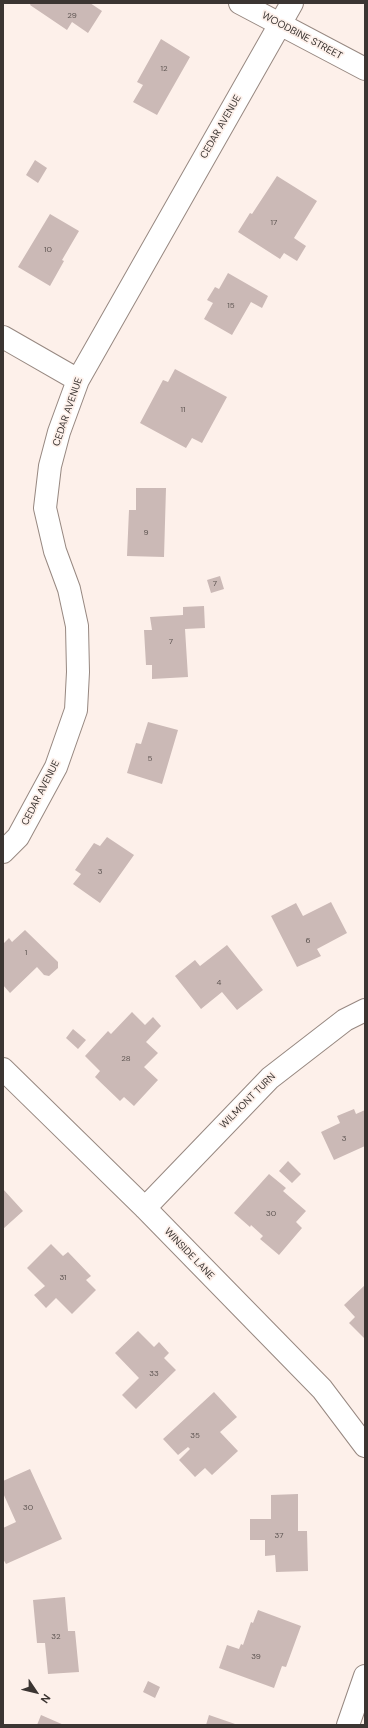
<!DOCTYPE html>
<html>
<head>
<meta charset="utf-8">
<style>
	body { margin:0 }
	#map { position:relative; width:368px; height:1728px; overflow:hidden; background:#fdf0ea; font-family:"DM Sans",sans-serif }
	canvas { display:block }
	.frame { position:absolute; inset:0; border:4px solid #3b3532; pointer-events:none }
	.north { position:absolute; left:16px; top:1672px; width:40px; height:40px; -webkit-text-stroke:3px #fdf0ea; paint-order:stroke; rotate:125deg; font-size:11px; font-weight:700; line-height:16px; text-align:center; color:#3b3532 }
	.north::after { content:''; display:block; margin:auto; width:14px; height:18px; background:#3b3532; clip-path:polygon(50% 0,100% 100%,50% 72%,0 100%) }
</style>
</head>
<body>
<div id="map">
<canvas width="368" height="1728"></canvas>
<div class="frame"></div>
<div class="north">N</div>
</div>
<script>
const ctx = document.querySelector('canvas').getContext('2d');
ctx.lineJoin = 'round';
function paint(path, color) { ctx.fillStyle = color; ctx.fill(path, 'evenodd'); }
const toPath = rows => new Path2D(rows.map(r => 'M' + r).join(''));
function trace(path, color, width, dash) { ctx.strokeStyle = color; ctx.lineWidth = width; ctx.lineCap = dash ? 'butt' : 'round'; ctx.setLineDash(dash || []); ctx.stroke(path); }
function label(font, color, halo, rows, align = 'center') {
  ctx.font = font + ' "DM Sans",sans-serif'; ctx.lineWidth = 3.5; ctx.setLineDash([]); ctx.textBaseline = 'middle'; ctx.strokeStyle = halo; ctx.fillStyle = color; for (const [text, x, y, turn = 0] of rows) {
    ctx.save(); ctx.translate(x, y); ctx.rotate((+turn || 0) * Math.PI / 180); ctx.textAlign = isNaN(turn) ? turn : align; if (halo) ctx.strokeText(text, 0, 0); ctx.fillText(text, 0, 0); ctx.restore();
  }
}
paint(toPath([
	[31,3,90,3,102,11,88,33,72,22,67,30,30,5],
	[161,39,190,57,157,115,133,102,143,85,137,82],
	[35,160,47,168,38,183,26,175],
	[277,176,317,201,294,238,306,246,297,261,284,253,280,259,238,232,250,213,252,214],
	[50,214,79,231,62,260,64,261,50,286,18,267],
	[228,273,268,296,262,308,251,302,232,335,204,319,213,303,207,300,215,287,219,289],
	[175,369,227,397,202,443,192,438,186,448,140,423,163,380,168,382],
	[136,488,166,488,164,557,127,556,129,510,136,510],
	[220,576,224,589,211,593,207,580],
	[204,606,205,628,185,629,188,677,152,679,152,665,146,665,144,630,152,630,150,617,183,615,183,607],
	[148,722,178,730,162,784,127,773,136,743,141,744],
	[107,837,134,855,100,903,73,884,81,874,75,870,94,843,100,846],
	[331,902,347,933,317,949,321,956,297,967,271,916,296,903,303,916],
	[25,930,58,962,58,968,49,976,44,975,37,967,10,993,3,985,3,944,9,938,12,942],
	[227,945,263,990,237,1010,222,992,201,1009,175,976,195,960,200,966],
	[132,1012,145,1025,153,1017,161,1026,146,1042,158,1053,144,1067,158,1080,134,1106,124,1097,120,1101,95,1077,100,1071,85,1056,108,1031,111,1034],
	[73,1029,86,1040,78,1049,66,1038],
	[354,1109,356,1114,365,1110,365,1146,334,1160,321,1132,340,1123,337,1116],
	[288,1161,301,1174,292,1183,279,1171],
	[269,1174,286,1188,283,1191,306,1211,296,1222,302,1228,279,1255,260,1239,263,1236,251,1225,250,1227,234,1213],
	[3,1189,23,1211,3,1229],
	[51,1244,63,1256,68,1252,91,1276,86,1280,96,1290,72,1314,56,1298,46,1308,34,1295,45,1286,27,1268],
	[365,1285,365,1339,349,1323,355,1317,344,1305],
	[138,1331,154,1347,159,1342,169,1353,164,1358,176,1370,136,1409,122,1395,139,1378,115,1353],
	[214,1392,237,1417,220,1432,238,1451,212,1475,205,1468,195,1477,179,1460,190,1449,188,1447,178,1455,163,1439],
	[30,1469,62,1539,6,1564,3,1559,3,1528,16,1522,3,1493,3,1481],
	[298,1494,298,1531,307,1531,308,1571,276,1572,275,1555,265,1556,265,1540,250,1540,250,1519,271,1519,271,1495],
	[65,1597,68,1631,75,1631,79,1672,48,1674,45,1643,37,1643,33,1600],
	[258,1610,301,1626,286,1667,282,1666,274,1688,219,1668,227,1645,239,1649,241,1644,243,1645,251,1622,253,1623],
	[148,1681,160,1687,155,1698,143,1692],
	[41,1715,64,1725,37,1725],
	[209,1715,238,1725,206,1725]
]), '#cbb9b6');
const minor = toPath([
	[240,3,365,69],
	[3,337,78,380],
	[3,852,18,837,56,767,76,710,78,672,77,626,69,589,55,551,45,508,50,466,59,432,78,380,292,3],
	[3,1069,145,1208,322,1389,365,1446],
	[145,1208,270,1078,345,1020,365,1010],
	[348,1725,365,1676]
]);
trace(minor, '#978881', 24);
trace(minor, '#fff', 22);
label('8px', '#5f5653', null, [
	["29",72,16],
	["12",164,69],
	["17",274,223],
	["10",48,250],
	["15",231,306],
	["11",183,410],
	["9",146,533],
	["7",215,584],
	["7",171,642],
	["5",150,759],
	["3",100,872],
	["6",308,941],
	["1",26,953],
	["4",219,983],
	["28",126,1059],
	["3",344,1139],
	["30",271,1214],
	["31",63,1278],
	["33",154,1374],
	["35",195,1436],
	["30",28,1508],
	["37",279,1536],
	["32",56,1637],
	["39",256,1657]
]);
label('10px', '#3b3532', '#fdf0ea', [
	["WOODBINE STREET",302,36,28],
	["CEDAR AVENUE",221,127,-60],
	["CEDAR AVENUE",68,412,-71],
	["CEDAR AVENUE",41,793,-63],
	["WILMONT TURN",248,1101,-45],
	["WINSIDE LANE",189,1254,46]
]);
</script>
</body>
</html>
